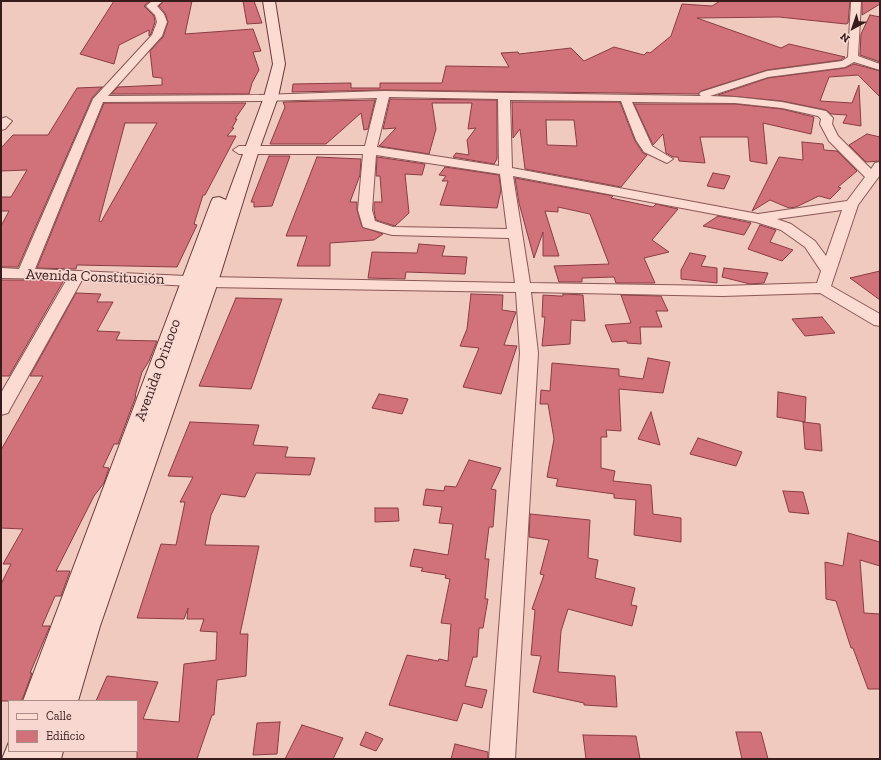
<!DOCTYPE html>
<html>
<head>
<meta charset="utf-8">
<style>
	body { margin:0 }
	#map { position:relative; width:881px; height:760px; overflow:hidden; background:#f0c9bf; font-family:"Zilla Slab",serif }
	canvas { display:block }
	.frame { position:absolute; inset:0; border:2px solid #381c1c; pointer-events:none }
	.legend { position:absolute; left:8px; top:700px; width:130px; height:52px; box-sizing:border-box; background:#f7d7cf; border:1px solid #ab8c87; margin:0; padding:5px 7px; list-style:none; font-size:12px; color:#381c1c }
	.legend li { display:flex; align-items:center; gap:8px; height:20px }
	.legend b { width:20px; border:1px solid #ab8c87 }
	.north { position:absolute; left:833px; top:8px; width:40px; height:40px; -webkit-text-stroke:3px #f7d7cf; paint-order:stroke; rotate:220deg; font-size:11px; font-weight:700; line-height:16px; text-align:center; color:#381c1c }
	.north::after { content:''; display:block; margin:auto; width:14px; height:18px; background:#381c1c; clip-path:polygon(50% 0,100% 100%,50% 72%,0 100%) }
</style>
</head>
<body>
<div id="map">
<canvas width="881" height="760"></canvas>
<div class="frame"></div>
<ul class="legend">
<li><b style="height:5px;background:#fbdbd2"></b>Calle</li>
<li><b style="height:11px;background:#d1727a"></b>Edificio</li>
</ul>
<div class="north">N</div>
</div>
<script>
const ctx = document.querySelector('canvas').getContext('2d');
ctx.lineJoin = 'round';
function paint(path, color) { ctx.fillStyle = color; ctx.fill(path, 'evenodd'); }
const toPath = rows => new Path2D(rows.map(r => 'M' + r).join(''));
function trace(path, color, width, dash) { ctx.strokeStyle = color; ctx.lineWidth = width; ctx.lineCap = dash ? 'butt' : 'round'; ctx.setLineDash(dash || []); ctx.stroke(path); }
function label(font, color, halo, rows, align = 'center') {
  ctx.font = font + ' "Zilla Slab",serif'; ctx.lineWidth = 3; ctx.setLineDash([]); ctx.textBaseline = 'middle'; ctx.strokeStyle = halo; ctx.fillStyle = color; for (const [text, x, y, turn = 0] of rows) {
    ctx.save(); ctx.translate(x, y); ctx.rotate((+turn || 0) * Math.PI / 180); ctx.textAlign = isNaN(turn) ? turn : align; if (halo) ctx.strokeText(text, 0, 0); ctx.fillText(text, 0, 0); ctx.restore();
  }
}
const building = toPath([
	[114,1,150,1,144,6,154,16,155,22,151,34,149,36,149,30,119,45,114,64,80,54,114,1],
	[164,1,192,1,185,34,253,29,261,51,253,52,259,70,252,83,249,94,111,94,118,87,162,85,162,78,153,77,150,51,163,37,168,22,165,13,159,6,164,1],
	[243,1,254,1,262,23,247,24,243,1],
	[720,1,850,1,848,23,846,24,779,17,697,18,781,48,789,44,845,57,841,60,767,70,701,91,698,94,384,90,292,92,293,84,351,83,351,88,380,88,380,83,442,83,446,66,509,67,501,53,518,52,519,54,571,48,584,61,614,47,644,55,647,52,650,53,671,36,682,4,712,6,720,1],
	[862,1,880,1,880,4,862,15,862,1],
	[870,15,880,17,880,62,860,55,861,34,870,15],
	[854,64,880,71,880,97,858,75,829,77,820,101,852,103,859,85,861,126,843,123,847,115,831,114,826,110,782,101,718,95,768,78,845,68,854,64],
	[102,87,92,98,18,267,1,267,1,226,9,211,1,211,1,197,11,197,27,170,1,171,1,148,13,135,48,135,77,88,102,87],
	[390,99,497,100,497,159,494,164,453,157,456,153,469,155,467,140,476,128,468,129,472,103,432,103,436,129,429,154,379,146,396,128,383,129,390,99],
	[375,100,368,129,364,130,361,113,326,144,270,144,285,107,283,102,375,100],
	[512,102,620,102,635,141,643,153,647,155,621,187,525,169,520,129,513,138,512,102],
	[546,120,574,120,577,146,547,145,546,120],
	[104,103,246,103,235,119,237,119,232,128,234,128,227,136,236,136,205,195,203,195,194,224,197,225,177,267,77,265,76,269,37,268,104,103],
	[125,123,157,123,101,222,99,221,125,123],
	[634,104,735,104,782,109,814,117,811,134,763,123,767,164,750,161,748,137,700,137,705,163,679,161,678,157,673,157,666,153,663,134,653,145,634,104],
	[867,134,880,137,880,161,866,162,849,145,867,134],
	[802,142,823,144,824,150,837,151,857,171,838,187,841,188,830,199,819,196,796,207,789,208,770,200,752,211,779,157,803,160,802,142],
	[269,156,290,156,272,206,254,207,254,202,251,202,269,156],
	[317,157,361,159,360,175,350,202,357,202,357,210,362,227,383,234,374,240,330,243,330,266,297,266,307,236,286,236,317,157],
	[377,157,425,164,422,175,405,174,409,213,395,226,376,220,374,210,374,202,382,202,380,176,376,176,377,157],
	[445,167,499,175,501,190,497,208,440,205,448,181,442,181,446,176,439,175,445,167],
	[713,173,730,176,724,189,707,186,713,173],
	[515,178,613,196,611,198,653,207,656,204,678,209,652,240,669,252,644,258,655,283,616,283,614,277,582,278,582,282,559,282,554,266,609,264,590,214,558,207,558,212,545,211,559,256,543,256,543,232,534,258,519,203,515,178],
	[718,216,751,223,744,235,703,226,718,216],
	[760,225,776,230,770,242,793,250,782,261,748,249,760,225],
	[419,244,445,246,442,256,467,257,465,274,406,272,405,279,368,278,372,252,417,253,419,244],
	[690,253,706,256,701,266,717,268,717,283,681,279,681,270,690,253],
	[724,268,768,273,764,283,750,284,722,277,724,268],
	[880,271,880,300,850,278,880,271],
	[1,280,64,280,9,376,1,376,1,280],
	[76,293,101,294,97,302,113,302,97,331,120,332,116,340,157,341,149,361,142,372,135,396,136,396,118,444,114,444,103,467,109,468,104,483,94,496,56,571,70,571,61,596,55,596,42,626,50,626,30,673,32,673,24,695,21,701,1,701,1,584,11,564,3,564,23,529,1,528,1,450,43,376,30,376,76,293],
	[471,294,503,295,502,310,516,312,504,345,517,346,501,394,463,387,479,348,460,346,467,329,471,294],
	[563,294,583,295,585,321,571,320,570,344,542,346,545,317,542,317,543,295,559,296,563,296,563,294],
	[621,295,661,296,668,311,656,311,662,327,640,327,641,344,627,343,627,341,612,342,605,325,631,323,621,295],
	[236,298,282,299,251,389,199,386,236,298],
	[822,317,835,333,805,336,792,319,822,317],
	[648,358,670,362,663,393,619,389,621,431,606,430,607,437,601,437,601,468,615,471,613,481,651,485,653,514,681,518,681,542,634,535,636,500,614,498,614,494,556,486,558,479,547,477,554,439,548,404,540,404,541,390,550,391,552,363,619,369,619,376,643,379,648,358],
	[778,392,806,397,805,422,777,417,778,392],
	[379,394,408,399,402,414,372,408,379,394],
	[651,412,660,445,638,439,651,412],
	[190,422,259,425,253,445,288,447,285,457,315,458,310,475,256,473,245,497,221,494,211,515,205,545,259,546,240,634,248,634,246,676,217,680,214,715,212,715,197,759,137,759,137,701,96,701,107,676,158,682,143,719,179,722,184,664,216,660,217,632,200,631,204,619,187,619,188,608,184,619,137,618,161,544,176,545,185,502,180,502,193,477,168,476,190,422],
	[803,422,820,424,822,451,805,449,803,422],
	[698,438,742,452,736,466,690,454,698,438],
	[469,460,501,468,491,489,496,490,493,527,489,527,485,559,489,559,485,599,488,599,483,628,479,628,477,657,473,657,465,686,487,690,482,708,463,703,457,721,389,705,407,655,438,661,439,659,448,661,451,624,441,623,450,579,445,578,446,575,421,571,423,568,410,566,414,549,448,555,453,524,439,523,442,507,423,505,426,489,444,491,445,486,456,487,469,460],
	[783,491,803,492,809,514,789,512,783,491],
	[375,508,398,508,399,521,375,522,375,508],
	[530,514,590,520,588,558,598,560,595,578,635,588,631,605,637,606,632,626,568,609,561,631,558,672,615,676,617,707,584,705,584,703,533,692,541,656,531,655,535,610,532,609,544,575,540,574,549,540,529,537,530,514],
	[848,533,880,542,880,566,860,560,864,613,880,614,880,689,868,689,853,648,851,648,836,601,826,599,825,562,843,566,848,533],
	[280,722,277,754,253,755,257,723,280,722],
	[302,725,343,738,333,759,285,759,302,725],
	[366,732,383,739,376,751,360,745,366,732],
	[736,732,761,732,768,759,742,759,736,732],
	[583,735,636,736,640,759,586,759,583,735],
	[455,744,488,752,488,759,451,759,455,744]
]);
paint(building, '#d1727a');
trace(building, '#8a3b43', 1);
const minor = toPath([
	[152,1,163,1,157,6,164,14,167,22,162,36,108,96,259,95,384,91,701,96,699,94,701,92,767,71,842,61,848,57,851,2,861,2,858,56,880,64,880,70,854,62,845,67,768,77,710,96,735,97,782,102,826,111,833,118,832,124,838,136,871,169,875,163,880,162,880,175,858,205,831,286,880,314,880,326,874,325,820,293,722,296,531,292,538,353,515,759,489,759,520,353,516,292,208,287,82,280,10,409,8,413,1,415,1,393,67,279,1,278,1,268,19,269,93,99,152,35,157,22,155,15,146,6,152,1],
	[389,97,498,99,499,166,377,147,389,97],
	[377,98,365,146,239,146,233,150,239,154,363,154,358,210,363,227,392,235,509,238,515,283,208,277,35,269,103,102,259,101,377,98],
	[510,100,621,101,636,140,644,152,667,163,673,159,652,146,632,102,735,103,782,108,818,116,821,119,820,124,829,141,865,177,847,201,758,214,512,168,510,100],
	[376,155,500,174,507,229,393,227,375,221,372,210,376,155],
	[513,176,756,222,781,230,805,247,821,271,817,283,722,286,530,283,513,176],
	[842,210,826,256,815,241,791,224,777,219,842,210],
	[6,117,12,121,5,129,1,130,1,119,6,117]
]);
const secondary = toPath([
	[263,1,275,1,285,64,278,97,259,150,218,282,100,626,78,701,23,701,211,202,213,198,219,197,226,200,264,97,273,64,263,1],
	[9,742,9,751,63,751,61,759,2,759,9,742]
]);
trace(minor, '#8a5856', 2);
trace(secondary, '#6c3a39', 2);
paint(minor, '#fbdbd2');
paint(secondary, '#fbdbd2');
label('15px', '#381c1c', '#f7d7cf', [
	["Avenida Constitución",95,277,2],
	["Avenida Orinoco",158,370,-70]
]);
</script>
</body>
</html>
